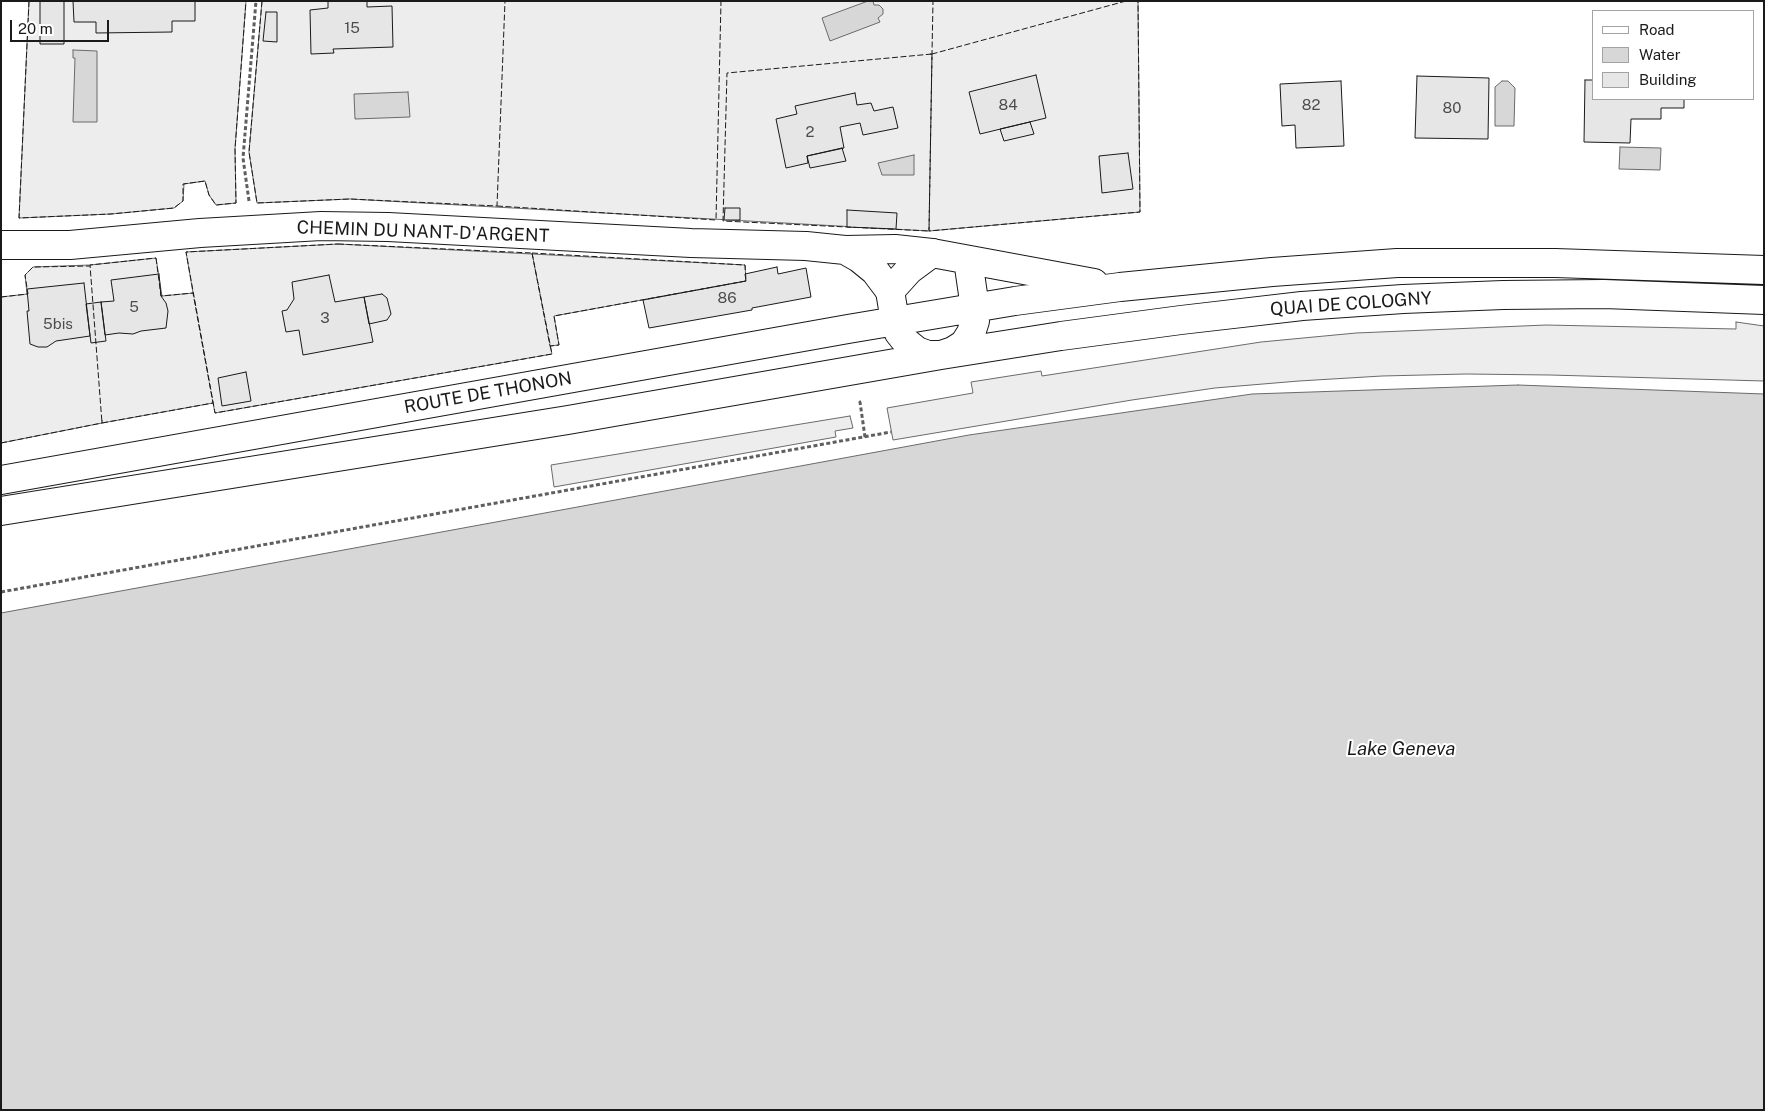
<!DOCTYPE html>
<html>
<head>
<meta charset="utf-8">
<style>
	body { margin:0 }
	#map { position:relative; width:1765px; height:1111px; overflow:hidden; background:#fff; font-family:"Public Sans",sans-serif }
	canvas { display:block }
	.frame { position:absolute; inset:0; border:2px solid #1a1a1a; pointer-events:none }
	.legend { position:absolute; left:1592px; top:10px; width:162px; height:90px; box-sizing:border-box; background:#fff; border:1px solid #a3a3a3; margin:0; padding:6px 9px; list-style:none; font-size:15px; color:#1a1a1a }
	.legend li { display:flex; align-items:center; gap:10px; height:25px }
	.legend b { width:25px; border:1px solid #a3a3a3 }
	.scale { position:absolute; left:10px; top:20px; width:99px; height:22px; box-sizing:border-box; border:2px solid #1a1a1a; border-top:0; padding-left:6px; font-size:15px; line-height:18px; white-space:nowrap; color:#1a1a1a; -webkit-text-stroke:4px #fff; paint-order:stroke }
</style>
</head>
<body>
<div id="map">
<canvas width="1765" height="1111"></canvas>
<div class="frame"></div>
<ul class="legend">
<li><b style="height:6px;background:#fff"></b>Road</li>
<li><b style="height:14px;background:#d7d7d7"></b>Water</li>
<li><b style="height:14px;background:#e6e6e6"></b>Building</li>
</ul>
<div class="scale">20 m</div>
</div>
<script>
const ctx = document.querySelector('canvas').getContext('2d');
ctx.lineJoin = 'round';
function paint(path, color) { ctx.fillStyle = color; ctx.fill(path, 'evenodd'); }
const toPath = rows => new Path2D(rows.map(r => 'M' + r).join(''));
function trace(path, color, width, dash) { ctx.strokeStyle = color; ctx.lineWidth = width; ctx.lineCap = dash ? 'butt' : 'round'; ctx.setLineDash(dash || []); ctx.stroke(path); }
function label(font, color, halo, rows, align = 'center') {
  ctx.font = font + ' "Public Sans",sans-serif'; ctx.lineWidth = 4; ctx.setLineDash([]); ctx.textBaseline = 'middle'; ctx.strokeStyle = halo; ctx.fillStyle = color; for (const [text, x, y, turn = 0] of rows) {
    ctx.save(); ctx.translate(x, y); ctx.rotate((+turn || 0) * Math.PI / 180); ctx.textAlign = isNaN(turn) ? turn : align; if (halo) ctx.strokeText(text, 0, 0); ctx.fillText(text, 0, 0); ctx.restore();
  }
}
const built = toPath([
	[29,1,246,1,235,149,236,203,216,205,209,195,205,181,184,184,183,201,174,208,111,214,19,218,29,1],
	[262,1,1138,1,1140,212,929,231,350,199,257,203,249,152,262,1],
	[338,244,745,265,746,281,554,316,559,345,550,346,552,354,215,413,213,403,102,423,1,443,1,297,27,294,25,275,33,267,90,265,156,258,162,296,193,293,186,252,338,244],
	[1736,322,1764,326,1764,381,1550,375,1466,374,1382,376,1299,381,1215,388,1132,400,893,440,887,408,973,393,971,382,1041,371,1042,376,1261,342,1356,333,1546,325,1736,329,1736,322],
	[850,416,853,428,835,431,836,437,554,487,551,465,850,416]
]);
paint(built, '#ededed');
trace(built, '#6a6a6a', 1);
const water = toPath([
	[868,1,873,1,874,5,879,5,883,9,883,14,878,18,880,22,830,41,822,18,868,1],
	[73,50,97,51,97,122,73,122,75,58,73,58,73,50],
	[1502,81,1508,81,1515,88,1514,126,1495,126,1495,87,1502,81],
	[408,92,410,117,355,119,354,94,408,92],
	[1620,147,1661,148,1660,170,1619,169,1620,147],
	[914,155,914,175,882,175,878,163,914,155],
	[1518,385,1764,394,1764,1110,1,1110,1,613,969,435,1252,394,1518,385]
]);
paint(water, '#d7d7d7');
trace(water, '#6a6a6a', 1);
const building = toPath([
	[40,1,64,1,64,44,40,44,40,1],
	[73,1,195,1,195,21,172,21,172,32,96,33,96,22,74,22,73,1],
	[328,1,367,1,367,7,392,6,393,47,333,49,334,53,311,54,310,10,328,8,328,1],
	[266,12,277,12,277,42,263,41,266,12],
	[1036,75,1046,118,980,134,969,92,1036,75],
	[1417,76,1489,78,1488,139,1415,138,1417,76],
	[1585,80,1594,80,1594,99,1684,99,1684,108,1661,108,1661,119,1631,119,1630,143,1584,142,1585,80],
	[1341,81,1344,146,1296,148,1295,125,1282,126,1280,84,1341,81],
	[855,93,857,105,871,103,874,111,893,107,898,128,863,135,860,123,840,127,844,148,807,156,808,163,786,168,776,119,797,114,795,106,855,93],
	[1030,122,1034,134,1004,141,1000,129,1030,122],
	[842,148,846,161,810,168,807,156,842,148],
	[1128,153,1133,189,1102,193,1099,156,1128,153],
	[725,208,740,208,740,220,724,220,725,208],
	[847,210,897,213,896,229,847,227,847,210],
	[777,267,778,274,806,268,811,297,752,308,752,310,649,328,643,300,746,281,745,274,777,267],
	[159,274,161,296,166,303,168,311,166,328,141,331,133,334,119,333,105,335,101,302,114,301,111,280,159,274],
	[329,275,335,302,364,297,373,342,303,355,299,330,286,332,282,311,287,310,294,299,292,282,329,275],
	[84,283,90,336,56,341,47,347,38,347,30,344,27,311,29,311,27,289,84,283],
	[382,294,387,298,391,314,387,320,369,324,364,297,382,294],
	[101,302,106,341,91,343,86,304,101,302],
	[246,372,251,401,222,406,218,378,246,372]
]);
paint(building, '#e6e6e6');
trace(building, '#1a1a1a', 1);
const minor = toPath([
	[1,245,70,245,200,233,321,226,388,227,691,243,806,246,845,250,895,249,932,253],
	[845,250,859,258,875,271,890,291]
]);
const primary = toPath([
	[968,260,975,308,975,321,971,333,964,344,953,351,941,355,928,355,917,351,907,343,899,333,895,321,890,291,909,270,932,253,1094,283],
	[1,480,848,329,1015,301,1120,287,1272,272,1397,263,1555,263,1764,270],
	[1,511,568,420,941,355,1061,336,1181,320,1302,306,1403,299,1503,295,1604,294,1764,300]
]);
trace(minor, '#1a1a1a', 30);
trace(primary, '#1a1a1a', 30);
trace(toPath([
	[249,201,243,158,256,1],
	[861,402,860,402,865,437],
	[1,592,891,432]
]), '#5f5f5f', 3, [4, 2.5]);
trace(minor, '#fff', 28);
trace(primary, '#fff', 28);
trace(toPath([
	[29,1,19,218,111,214,174,208,183,201,183,184,205,181,209,195,216,205,236,203,235,149,246,1],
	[262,1,249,152,257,203,350,199,497,206,505,1],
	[1126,1,932,54,929,231,1140,212,1138,1],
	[930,54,932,54,933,1],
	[932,54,929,231,723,221,727,73,932,54],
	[497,206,716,220,721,1],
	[338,244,532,253,552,354,215,413,186,252,338,244],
	[532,253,745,265,746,281,554,316,559,345,550,346,532,253],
	[156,258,161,296,193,293,213,403,102,423,90,265,156,258],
	[1,297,28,294,25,275,33,267,90,266],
	[1,443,102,423,102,420]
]), '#1a1a1a', 1, [6, 2.5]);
label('15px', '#4d4d4d', null, [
	["15",352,28],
	["84",1008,105],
	["82",1311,105],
	["80",1452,108],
	["2",810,132],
	["86",727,298],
	["5",134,307],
	["3",325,318],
	["5bis",58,324]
]);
label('18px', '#1a1a1a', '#fff', [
	["CHEMIN DU NANT-D'ARGENT",423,232,2],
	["QUAI DE COLOGNY",1351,304,-4],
	["ROUTE DE THONON",488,393,-10]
]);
label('italic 19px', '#1a1a1a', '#fff', [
	["Lake Geneva",1401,749]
]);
</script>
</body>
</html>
